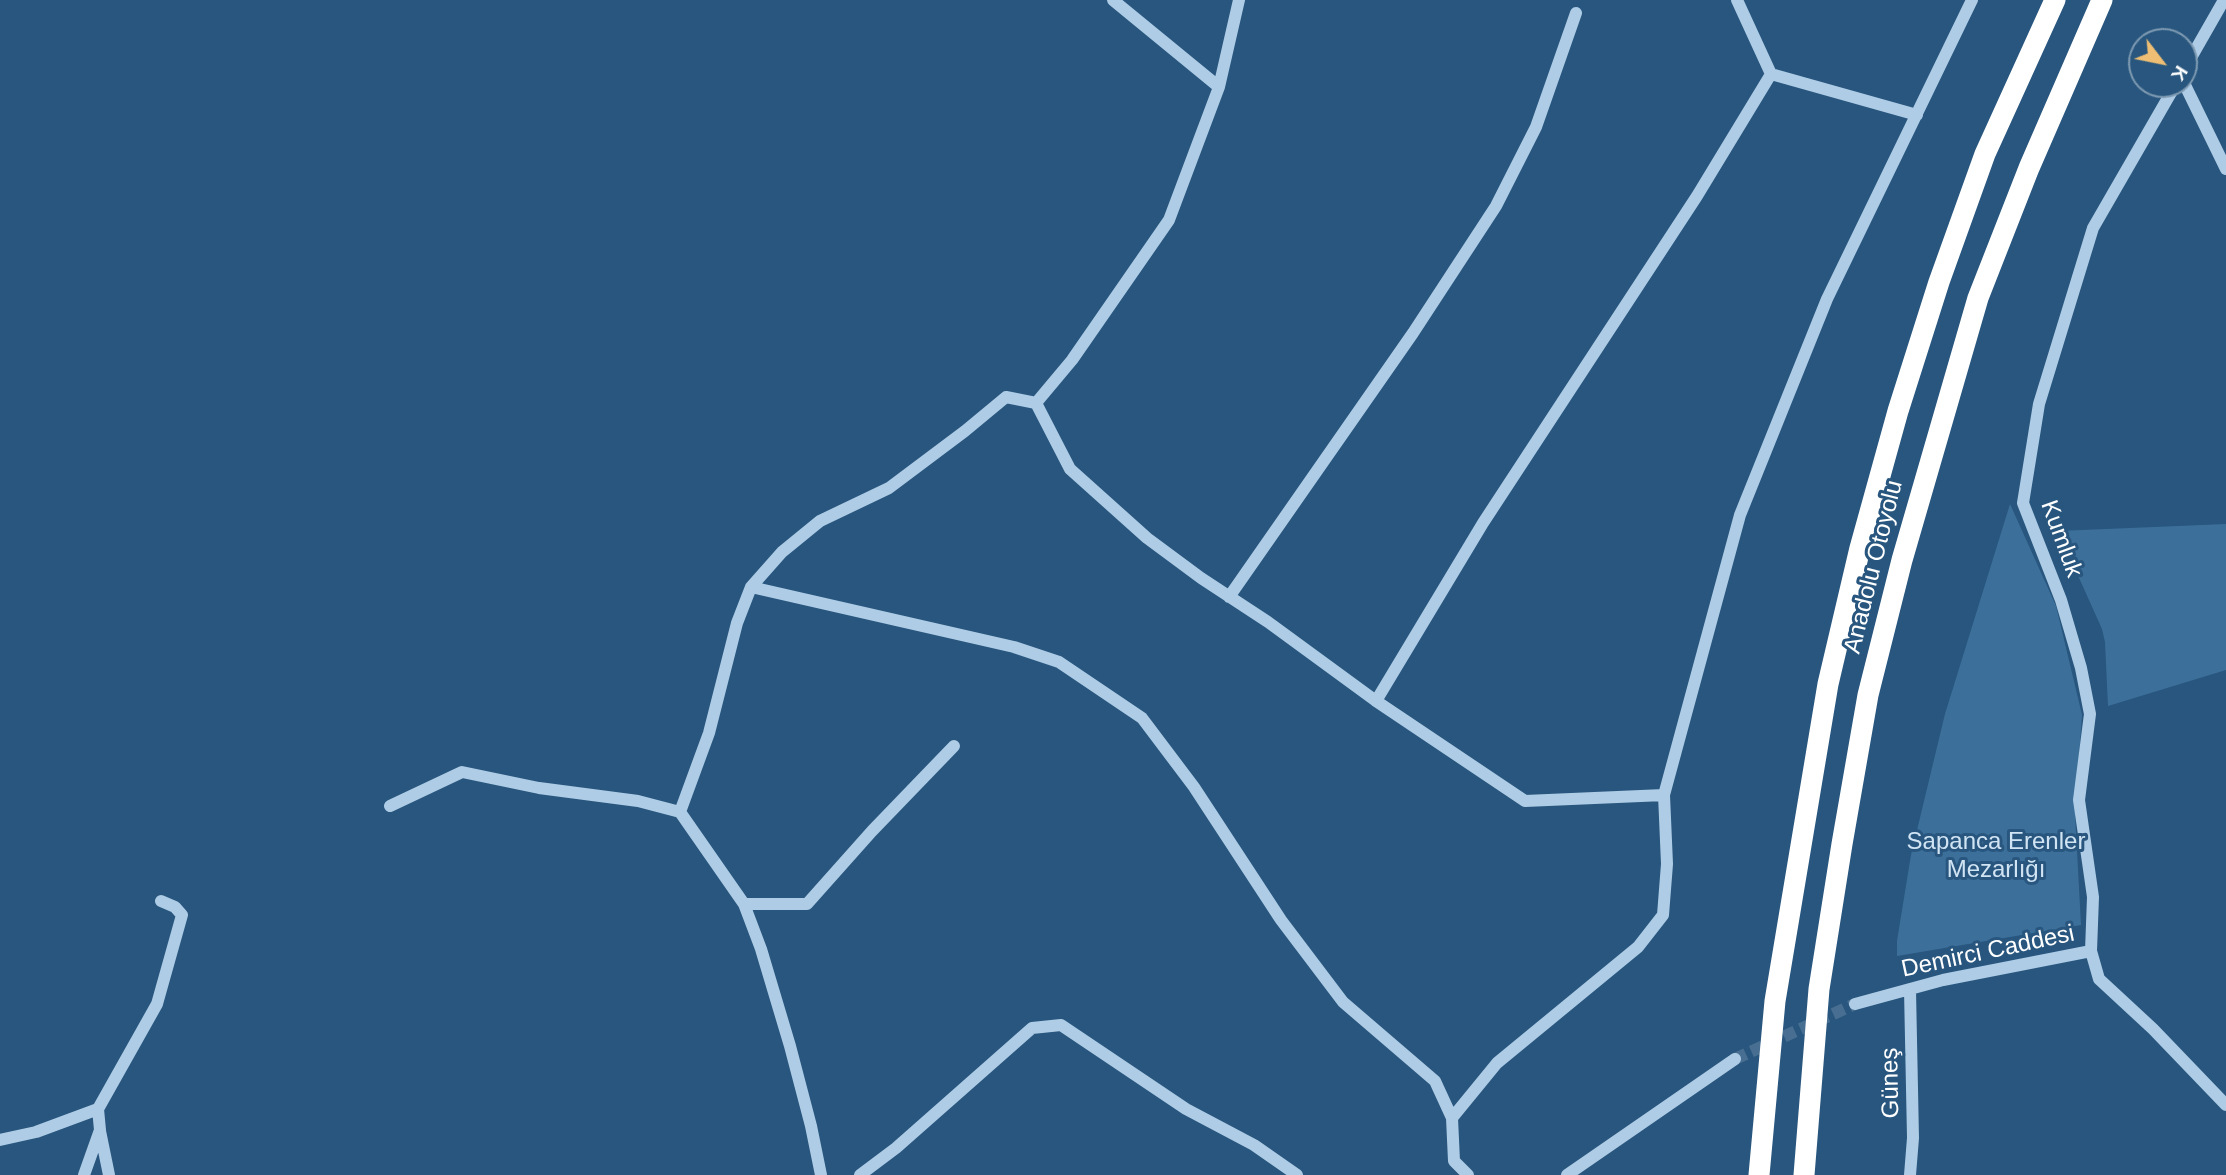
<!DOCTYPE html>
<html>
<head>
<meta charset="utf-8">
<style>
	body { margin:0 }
	#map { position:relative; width:2226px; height:1175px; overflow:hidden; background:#28567e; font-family:Arial,sans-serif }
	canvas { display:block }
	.north { position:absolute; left:2128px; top:28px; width:70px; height:70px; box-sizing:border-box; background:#28567e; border:2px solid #7e9ab2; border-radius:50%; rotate:122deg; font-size:19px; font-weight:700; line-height:28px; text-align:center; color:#fff }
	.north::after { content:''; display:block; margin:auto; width:24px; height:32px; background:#edbe74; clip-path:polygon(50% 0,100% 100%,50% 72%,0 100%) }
</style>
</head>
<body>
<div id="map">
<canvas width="2226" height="1175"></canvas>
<div class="north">K</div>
</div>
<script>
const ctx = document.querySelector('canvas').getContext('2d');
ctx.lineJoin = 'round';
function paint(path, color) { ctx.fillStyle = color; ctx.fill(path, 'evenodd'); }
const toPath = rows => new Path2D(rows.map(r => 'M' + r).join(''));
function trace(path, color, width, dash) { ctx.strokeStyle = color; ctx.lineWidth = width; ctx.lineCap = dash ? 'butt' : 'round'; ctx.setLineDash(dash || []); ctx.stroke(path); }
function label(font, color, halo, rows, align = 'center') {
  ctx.font = font + ' Arial,sans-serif'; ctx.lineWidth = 6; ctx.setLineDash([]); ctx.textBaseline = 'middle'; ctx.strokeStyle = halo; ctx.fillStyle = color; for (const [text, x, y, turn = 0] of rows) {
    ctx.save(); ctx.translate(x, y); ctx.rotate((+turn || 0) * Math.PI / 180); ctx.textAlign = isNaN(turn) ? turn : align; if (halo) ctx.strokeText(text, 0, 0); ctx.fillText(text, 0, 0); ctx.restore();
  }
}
paint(toPath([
	[2010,504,2056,606,2082,715,2075,814,2081,925,1897,956,1897,941,1911,855,1945,714],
	[2226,524,2226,670,2108,706,2105,642,2102,629,2058,531]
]), '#3c709b');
trace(toPath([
	[1735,1059,1855,1004]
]), '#486f91', 12, [12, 6]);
trace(toPath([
	[1113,0,1219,87],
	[1737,0,1771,74],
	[2184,70,2224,0],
	[2184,83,2226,169],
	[1036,403,1072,360,1169,220,1219,87,1239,0],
	[751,587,1014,647,1059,662,1142,718,1194,787,1281,920,1343,1002,1435,1081,1452,1118],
	[1229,597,1413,333,1496,206,1536,127,1576,13],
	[1376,701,1483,523,1697,196,1771,74,1917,115],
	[390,806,462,772,539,788,638,801,680,812,709,733,737,623,751,587,782,552,820,521,889,488,965,431,1006,397,1036,403,1070,469,1147,538,1201,578,1268,622,1376,701,1525,801,1664,795],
	[680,812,744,904,761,949,790,1046,811,1126,821,1175],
	[744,904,807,904,872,831,954,746],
	[2091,951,2093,897,2079,800,2090,714,2081,668,2061,600,2023,503,2039,404,2093,228,2176,84],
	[1910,990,1913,1138,1910,1175],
	[1855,1004,1943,980,2091,951,2099,979,2153,1029,2226,1105],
	[98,1109,157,1004,182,915,175,907,161,901],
	[100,1131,109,1175],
	[0,1140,36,1132,98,1109,100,1130,84,1175],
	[860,1175,896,1148,1032,1028,1061,1025,1186,1109,1254,1145,1297,1175],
	[1468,1175,1454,1161,1452,1118,1497,1063,1638,947,1663,915,1667,864,1664,795,1740,515,1827,299,1972,0],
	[1567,1175,1735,1059]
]), '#aecce5', 12);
trace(toPath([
	[1759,1175,1775,1001,1828,684,1860,548,1898,411,1939,282,1985,154,2055,0],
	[1804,1175,1819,989,1842,844,1868,695,1902,560,1978,298,2029,168,2102,0]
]), '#fff', 21);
label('24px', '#fff', '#28567e', [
	["Kumluk",2061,539,70],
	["Anadolu Otoyolu",1874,567,-76],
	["Demirci Caddesi",1988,952,-12],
	["Güneş",1891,1083,-91]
]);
label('24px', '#d1e4f4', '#28567e', [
	["Sapanca Erenler",1996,842],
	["Mezarlığı",1996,870]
]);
</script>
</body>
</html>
